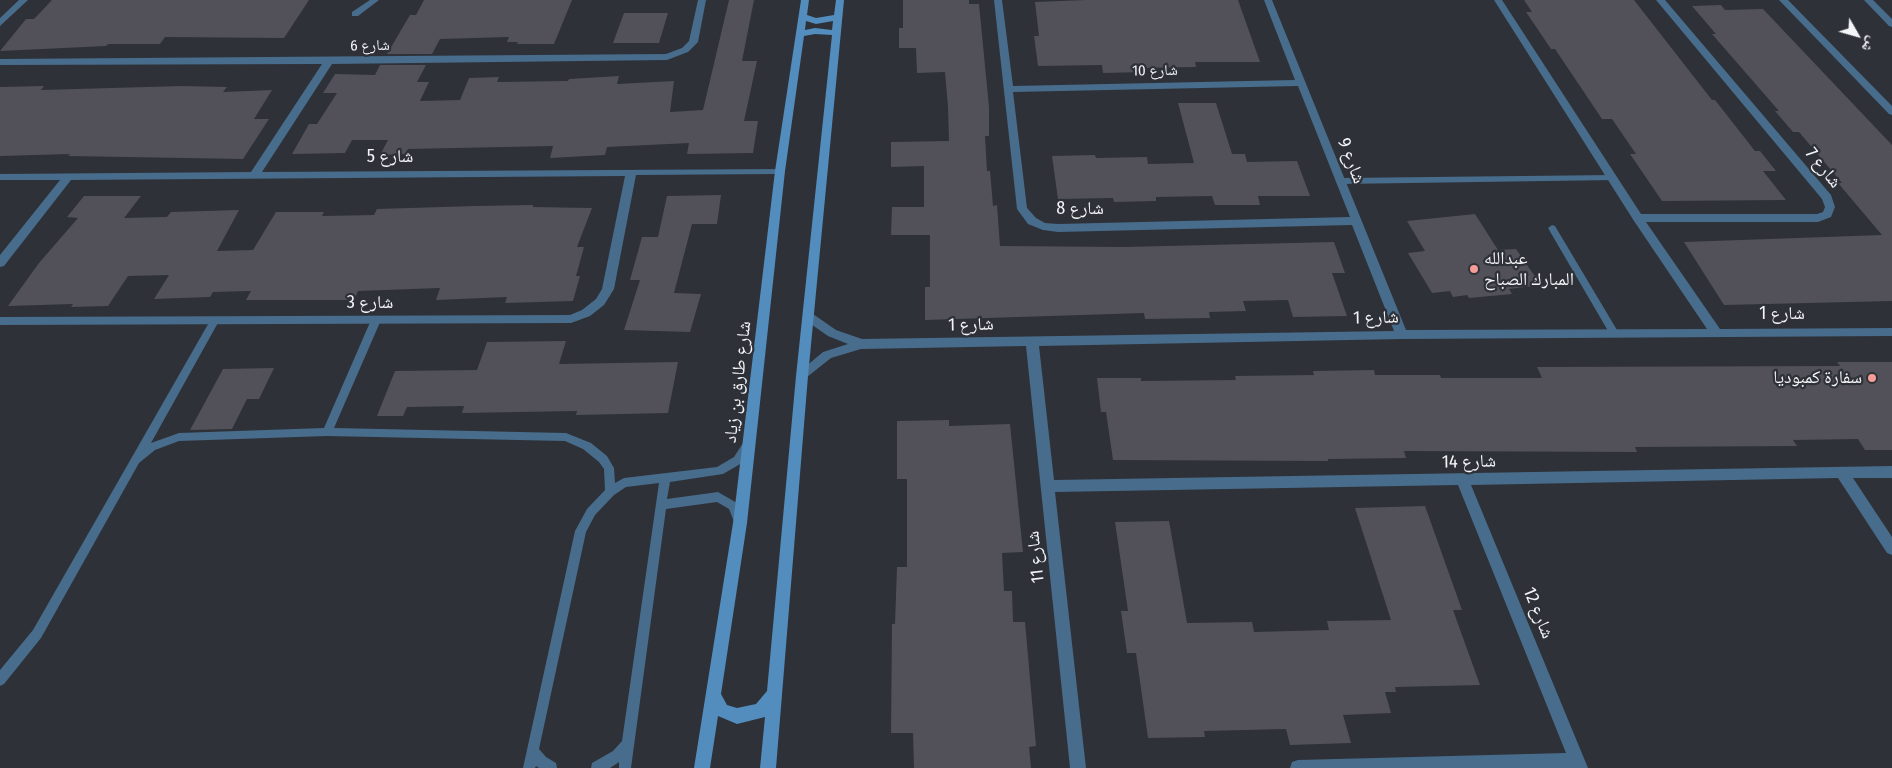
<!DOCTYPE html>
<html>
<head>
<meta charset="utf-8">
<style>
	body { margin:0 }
	#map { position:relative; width:1892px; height:768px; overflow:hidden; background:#2e3137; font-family:"Fira Sans Condensed","Noto Naskh Arabic",sans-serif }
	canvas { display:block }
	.north { position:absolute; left:1832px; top:10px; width:50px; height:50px; -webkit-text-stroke:4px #2e3137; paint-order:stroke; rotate:128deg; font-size:14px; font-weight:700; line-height:20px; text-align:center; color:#f3f5f9 }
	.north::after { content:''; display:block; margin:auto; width:18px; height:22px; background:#f3f5f9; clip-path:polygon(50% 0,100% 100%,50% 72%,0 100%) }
</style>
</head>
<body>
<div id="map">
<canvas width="1892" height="768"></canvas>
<div class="north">ش</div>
</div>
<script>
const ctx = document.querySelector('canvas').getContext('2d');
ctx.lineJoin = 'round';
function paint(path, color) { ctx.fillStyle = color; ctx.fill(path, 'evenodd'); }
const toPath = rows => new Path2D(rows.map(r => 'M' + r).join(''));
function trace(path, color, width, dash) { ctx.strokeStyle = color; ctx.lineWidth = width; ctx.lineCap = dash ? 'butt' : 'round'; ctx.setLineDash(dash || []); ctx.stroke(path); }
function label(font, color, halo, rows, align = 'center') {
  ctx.font = font + ' "Fira Sans Condensed","Noto Naskh Arabic",sans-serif'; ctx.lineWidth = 4.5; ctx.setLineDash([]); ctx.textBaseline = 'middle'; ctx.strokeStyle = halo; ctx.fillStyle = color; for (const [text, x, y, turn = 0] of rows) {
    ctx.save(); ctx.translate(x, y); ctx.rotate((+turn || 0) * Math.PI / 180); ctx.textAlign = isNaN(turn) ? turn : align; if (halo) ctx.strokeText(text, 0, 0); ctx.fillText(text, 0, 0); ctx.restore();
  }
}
paint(toPath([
	[52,0,309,0,284,38,165,37,160,44,108,44,106,46,0,51,26,19,34,19],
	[424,0,572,0,554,44,517,44,518,42,507,42,509,37,440,39,432,54,387,54,410,15,416,15],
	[729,0,754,0,742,61,757,61,744,121,758,121,753,153,687,154,689,143,607,147,605,155,550,158,553,146,408,149,405,154,380,155,388,140,352,140,345,153,292,154,309,124,317,124,337,93,323,93,335,74,375,75,380,65,426,65,417,82,429,82,420,101,460,100,469,78,499,77,497,82,568,81,569,79,619,76,617,84,674,81,670,112,703,110],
	[903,0,969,0,969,4,979,4,989,107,989,136,985,136,987,171,990,171,993,206,997,205,1000,246,1124,247,1334,242,1345,273,1332,273,1347,316,1293,317,1288,300,1243,301,1246,311,1209,312,1210,318,1145,319,1144,313,925,320,925,287,930,287,930,235,891,235,892,207,924,207,924,166,891,167,891,142,949,141,948,107,945,72,917,73,916,48,899,48,899,28,903,28],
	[1086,0,1238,0,1260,62,1195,62,1196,67,1145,68,1146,72,1103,73,1102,65,1038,66,1034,36,1039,36,1035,2],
	[1524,0,1634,0,1712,100,1715,100,1755,151,1760,151,1776,171,1763,171,1786,200,1662,201,1630,154,1636,154,1612,119,1602,119,1555,49,1551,49,1526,12,1532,12],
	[1721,5,1725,10,1763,9,1892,145,1892,301,1724,305,1684,242,1882,235,1838,183,1842,183,1799,132,1793,132,1775,111,1779,111,1712,34,1716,34,1692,6],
	[624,13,668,13,659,43,613,43],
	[44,86,41,90,182,86,227,87,223,92,272,90,254,119,269,119,243,159,68,156,70,154,0,156,0,87],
	[1178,103,1216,103,1232,154,1245,154,1247,162,1297,161,1310,196,1258,196,1260,205,1215,205,1212,196,1156,197,1156,201,1114,202,1113,198,1058,199,1052,156,1095,155,1096,158,1147,157,1148,164,1194,163],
	[721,195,717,224,692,224,674,293,701,294,690,332,624,330,640,280,630,280,642,237,658,237,667,196],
	[84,196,141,196,124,218,167,217,171,212,239,210,217,251,253,250,276,212,324,212,322,216,374,215,377,209,475,206,533,205,533,207,592,208,577,247,584,247,576,276,580,276,573,301,505,303,507,297,436,300,440,288,358,291,354,300,246,300,251,291,213,292,210,297,154,299,169,275,128,276,108,306,71,307,73,304,8,306,39,263,78,218,67,217],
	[1475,214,1498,250,1516,249,1541,285,1509,289,1512,294,1469,298,1467,295,1453,297,1450,291,1432,293,1408,253,1425,251,1407,221],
	[566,341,559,364,678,362,668,413,576,415,577,411,462,413,464,406,407,407,403,416,377,416,395,371,477,370,487,342],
	[1837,362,1892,362,1892,450,1865,450,1858,439,1793,440,1797,446,1635,447,1637,452,1404,451,1406,458,1328,459,1328,461,1113,460,1106,412,1101,412,1097,378,1141,378,1141,381,1236,380,1235,376,1314,375,1313,371,1374,370,1375,375,1440,375,1441,378,1542,378,1537,367,1840,366],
	[274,368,259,399,247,399,232,429,190,430,223,369],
	[949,420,949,426,1010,424,1023,552,1002,553,1004,591,1012,591,1013,622,1025,622,1036,746,1029,747,1031,768,914,768,913,733,891,733,892,624,895,624,897,567,907,567,907,479,897,479,897,421],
	[1425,506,1462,610,1453,610,1480,685,1395,687,1396,692,1385,692,1391,713,1343,715,1351,743,1290,745,1286,729,1204,731,1205,737,1148,738,1136,653,1127,653,1121,611,1128,611,1115,522,1169,521,1187,623,1252,622,1254,632,1329,630,1327,621,1391,620,1355,508]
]), '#525159');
paint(toPath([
	[370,0,379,0,358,16,352,16,352,12,370,0],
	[1612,175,1615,176,1615,180,1341,184,1337,181,1341,178,1612,175],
	[1552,225,1555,226,1617,330,1619,333,1617,336,1611,336,1548,228,1552,225],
	[376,316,381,320,334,428,566,433,591,443,607,456,614,468,615,483,624,478,717,467,734,457,743,443,747,442,751,443,752,446,742,463,723,474,670,482,667,499,718,492,737,503,745,521,743,524,739,526,735,524,729,509,717,502,666,509,631,768,619,768,619,762,610,768,591,768,592,763,613,751,622,741,659,483,626,487,614,495,595,515,586,532,539,749,546,757,556,763,557,768,539,768,536,766,535,768,523,768,575,531,587,509,605,490,604,469,599,462,583,449,565,441,327,436,179,441,155,450,139,463,41,638,4,684,0,686,0,670,33,630,211,319,214,317,219,321,151,443,179,433,324,428,371,320,376,316]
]), '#486c8b');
paint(toPath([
	[19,0,28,0,0,26,0,18,19,0],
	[698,0,706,0,698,42,688,52,667,60,332,64,262,172,784,169,784,173,780,174,636,175,614,289,604,305,590,316,571,323,0,325,0,317,570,315,582,310,596,299,602,289,625,176,71,180,4,266,0,267,0,255,60,180,0,180,0,174,251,172,322,64,0,65,0,59,666,54,682,48,689,41,698,0],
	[994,0,1002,0,1013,86,1295,80,1264,0,1272,0,1406,330,1707,329,1634,221,1494,0,1502,0,1641,214,1817,214,1823,212,1825,207,1822,199,1656,0,1665,0,1831,195,1835,207,1831,217,1818,222,1646,222,1720,329,1892,328,1892,336,1402,339,1039,346,1054,480,1892,466,1892,478,1853,478,1892,537,1892,555,1887,553,1838,478,1471,485,1588,768,1290,768,1292,762,1298,760,1566,753,1458,485,1055,492,1086,768,1070,768,1026,346,861,349,831,358,802,381,798,379,796,376,798,373,823,352,848,344,828,336,805,320,803,317,805,314,813,314,836,330,862,339,1394,331,1352,225,1058,232,1043,230,1028,224,1017,209,994,0],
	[1298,86,1350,217,1058,224,1045,223,1036,218,1027,208,1013,92,1298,86],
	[1779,0,1788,0,1892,106,1892,115,1889,114,1779,0],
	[1864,0,1873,0,1892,19,1892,27,1889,26,1864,0]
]), '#486c8b');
paint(toPath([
	[801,0,809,0,807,15,816,18,834,15,836,0,844,0,808,376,776,768,760,768,765,717,737,724,718,716,710,768,694,768,733,523,775,171,801,0],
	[806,21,816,24,833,21,832,30,815,28,805,30,806,21],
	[815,34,832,35,796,376,767,691,756,704,737,708,727,705,721,694,747,523,785,171,804,36,815,34]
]), '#528dbe');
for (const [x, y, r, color] of [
	[1474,269,5,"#f59b98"],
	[1872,378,5,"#f59b98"]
]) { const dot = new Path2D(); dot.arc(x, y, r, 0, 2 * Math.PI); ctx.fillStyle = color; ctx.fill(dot); trace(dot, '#2e3137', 2); }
label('15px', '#f3f5f9', '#2e3137', [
	["شارع 6",370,46,-1],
	["شارع 10",1155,71,-1]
]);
label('18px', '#f3f5f9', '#2e3137', [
	["شارع 5",390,157],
	["شارع 9",1351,161,69],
	["شارع 7",1823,168,51],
	["شارع 8",1080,209],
	["شارع 3",370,303],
	["شارع 1",1782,314],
	["شارع 1",1376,318,-1],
	["شارع 1",971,325,-1],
	["شارع طارق بن زياد",738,382,-83],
	["شارع 14",1469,462,-1],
	["شارع 11",1036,557,-96],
	["شارع 12",1538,613,68]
]);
label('18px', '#f3f5f9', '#2e3137', [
	["عبدالله",1484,259],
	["المبارك الصباح",1484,280],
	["سفارة كمبوديا",1862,378,"right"]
], 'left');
</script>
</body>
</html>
